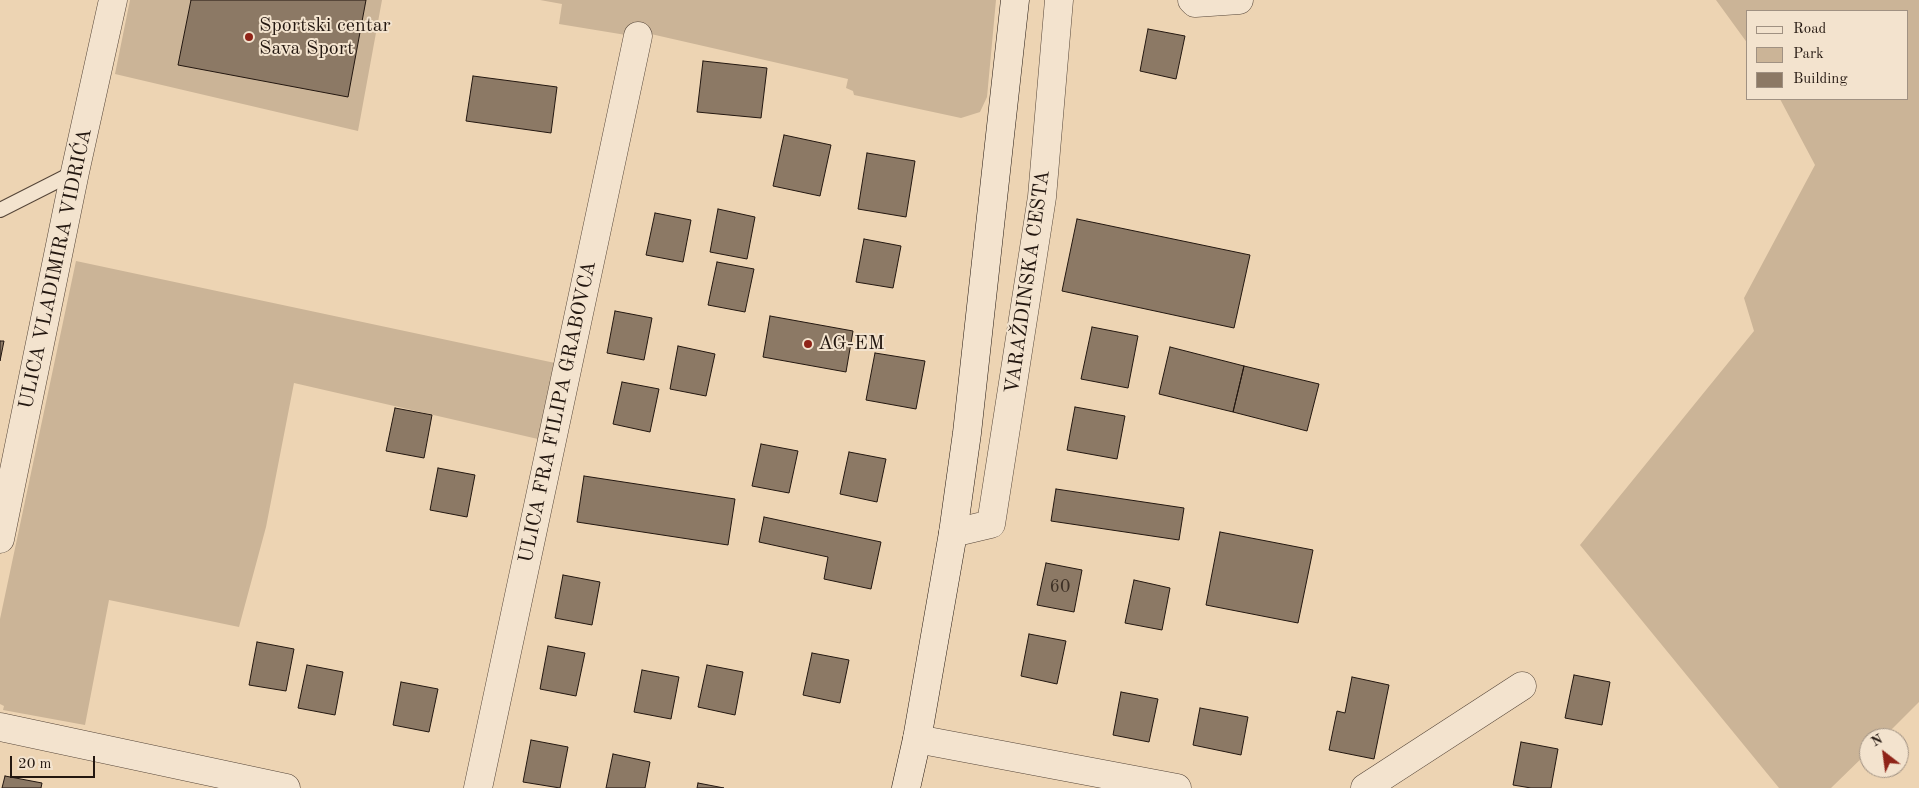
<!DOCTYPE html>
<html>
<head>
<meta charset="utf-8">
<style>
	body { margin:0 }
	#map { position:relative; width:1919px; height:788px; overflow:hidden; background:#edd4b3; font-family:"Old Standard TT",serif }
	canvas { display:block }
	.legend { position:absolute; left:1746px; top:10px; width:162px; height:90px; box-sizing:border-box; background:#f3e3ce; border:1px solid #a09182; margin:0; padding:6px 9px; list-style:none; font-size:15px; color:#231710 }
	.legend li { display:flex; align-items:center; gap:10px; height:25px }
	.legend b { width:25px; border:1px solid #a09182 }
	.north { position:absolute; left:1859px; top:728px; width:50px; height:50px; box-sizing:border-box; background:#f3e3ce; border:1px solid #a09182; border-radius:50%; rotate:330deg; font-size:14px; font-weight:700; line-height:20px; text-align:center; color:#231710 }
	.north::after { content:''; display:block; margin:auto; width:18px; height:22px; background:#8f2418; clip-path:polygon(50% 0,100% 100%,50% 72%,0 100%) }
	.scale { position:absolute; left:10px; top:756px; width:85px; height:22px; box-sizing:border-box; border:2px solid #231710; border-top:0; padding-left:6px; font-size:15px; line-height:18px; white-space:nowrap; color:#231710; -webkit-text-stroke:4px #f3e3ce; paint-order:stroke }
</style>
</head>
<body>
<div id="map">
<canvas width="1919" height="788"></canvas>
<ul class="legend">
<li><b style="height:6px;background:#f3e3ce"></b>Road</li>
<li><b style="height:14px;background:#cbb497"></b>Park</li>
<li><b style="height:14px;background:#8c7965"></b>Building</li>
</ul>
<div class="north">N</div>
<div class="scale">20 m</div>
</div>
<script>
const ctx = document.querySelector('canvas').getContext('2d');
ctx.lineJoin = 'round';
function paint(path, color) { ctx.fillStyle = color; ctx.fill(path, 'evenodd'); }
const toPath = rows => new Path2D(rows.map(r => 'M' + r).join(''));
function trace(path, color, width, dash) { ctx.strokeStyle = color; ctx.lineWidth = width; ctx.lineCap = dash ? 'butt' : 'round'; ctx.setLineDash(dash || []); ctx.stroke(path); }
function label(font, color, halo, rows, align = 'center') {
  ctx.font = font + ' "Old Standard TT",serif'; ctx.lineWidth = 4; ctx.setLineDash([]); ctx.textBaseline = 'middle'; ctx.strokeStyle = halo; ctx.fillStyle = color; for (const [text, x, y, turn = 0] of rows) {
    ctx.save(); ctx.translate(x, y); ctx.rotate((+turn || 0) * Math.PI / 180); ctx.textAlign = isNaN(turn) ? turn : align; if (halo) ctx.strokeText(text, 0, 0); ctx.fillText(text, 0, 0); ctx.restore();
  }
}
paint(toPath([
	[130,0,382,0,358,131,115,74],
	[540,0,996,0,987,97,980,112,961,118,854,95,853,91,846,88,848,79,629,29,626,35,559,24,562,4],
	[1716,0,1919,0,1919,702,1883,738,1869,738,1869,751,1831,788,1779,788,1580,545,1754,331,1744,298,1815,165,1780,99,1908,99,1908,11,1748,11,1748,44],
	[76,261,555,363,538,439,294,383,266,527,239,627,109,600,85,725,3,710,4,706,0,704,0,619]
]), '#cbb497');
const building = toPath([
	[191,0,366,0,348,97,178,65,191,0],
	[1148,29,1185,36,1176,79,1140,71,1148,29],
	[703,61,767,68,761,118,697,112,703,61],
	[473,76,557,87,551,133,466,121,473,76],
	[784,135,831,145,820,196,773,186,784,135],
	[867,153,915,161,906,217,858,209,867,153],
	[718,209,755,217,747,259,710,252,718,209],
	[655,213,691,220,683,262,646,255,655,213],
	[1077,219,1250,255,1234,328,1062,291,1077,219],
	[864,239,901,246,893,288,856,282,864,239],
	[717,262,754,269,745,312,708,305,717,262],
	[615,311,652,318,644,360,607,353,615,311],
	[770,316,853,331,846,372,763,357,770,316],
	[1092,327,1138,336,1128,388,1081,379,1092,327],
	[0,341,4,341,0,361,0,341],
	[678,346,715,354,706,396,670,389,678,346],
	[1170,347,1244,366,1233,412,1159,394,1170,347],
	[875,353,925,361,916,409,866,400,875,353],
	[1244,366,1319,384,1307,431,1233,412,1244,366],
	[622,382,659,389,650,432,613,424,622,382],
	[1075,407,1125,416,1117,459,1067,450,1075,407],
	[395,408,432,415,424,458,386,451,395,408],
	[761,444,798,451,789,493,752,486,761,444],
	[849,452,886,459,877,502,840,494,849,452],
	[438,468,475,475,467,517,430,510,438,468],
	[584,476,735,499,728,545,577,522,584,476],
	[1056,489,1184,508,1179,540,1051,521,1056,489],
	[764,517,881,542,871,589,824,579,828,557,759,542,764,517],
	[1220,532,1313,550,1298,623,1206,605,1220,532],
	[1046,563,1082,570,1074,612,1037,605,1046,563],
	[563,575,600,582,592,625,555,618,563,575],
	[1134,580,1170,588,1162,630,1125,623,1134,580],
	[1029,634,1066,641,1057,684,1021,676,1029,634],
	[257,642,294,649,286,691,249,685,257,642],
	[548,646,585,653,576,696,540,689,548,646],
	[812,653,849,660,840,703,803,695,812,653],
	[307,665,343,672,335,715,298,708,307,665],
	[707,665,743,672,735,715,698,707,707,665],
	[642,670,679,677,671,719,634,712,642,670],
	[1574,675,1610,682,1602,725,1565,718,1574,675],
	[1352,677,1389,685,1374,759,1329,750,1337,711,1345,713,1352,677],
	[401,682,438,689,429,732,393,725,401,682],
	[1121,692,1158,699,1149,742,1113,735,1121,692],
	[1200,708,1248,717,1241,755,1193,745,1200,708],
	[531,740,568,747,560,788,523,782,531,740],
	[1521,742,1558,749,1551,788,1531,788,1513,785,1521,742],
	[613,754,650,762,645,788,606,788,613,754],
	[5,776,42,783,41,788,2,788,5,776],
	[698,783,724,788,697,788,698,783]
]);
paint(building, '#8c7965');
trace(building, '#231710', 1);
const service = toPath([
	[0,210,75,172]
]);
const minor = toPath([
	[1192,0,1195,3,1239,0],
	[953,533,991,524,1042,197,1059,0],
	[0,539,75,172,113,0],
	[0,727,286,788],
	[917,739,1177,788],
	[478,788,638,36],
	[1365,788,1522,686]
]);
const secondary = toPath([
	[906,788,917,739,953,533,967,433,1015,0]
]);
trace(service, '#564639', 16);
trace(minor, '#564639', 29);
trace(secondary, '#231710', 29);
trace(service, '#f3e3ce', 14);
trace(minor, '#f3e3ce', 28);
trace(secondary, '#f3e3ce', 28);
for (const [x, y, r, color] of [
	[249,37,5,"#8f2418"],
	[808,344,5,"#8f2418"]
]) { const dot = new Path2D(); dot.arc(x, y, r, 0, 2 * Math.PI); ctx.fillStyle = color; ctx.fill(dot); trace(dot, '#f3e3ce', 2); }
label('18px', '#3d3025', null, [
	["60",1060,587]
]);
label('20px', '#231710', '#f3e3ce', [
	["Sportski centar",259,26],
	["Sava Sport",259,49],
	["AG-EM",818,344]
], 'left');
label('20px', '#231710', '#f3e3ce', [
	["ULICA VLADIMIRA VIDRIĆA",56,269,-78],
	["VARAŽDINSKA CESTA",1028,282,-82],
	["ULICA FRA FILIPA GRABOVCA",558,412,-78]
]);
</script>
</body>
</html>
